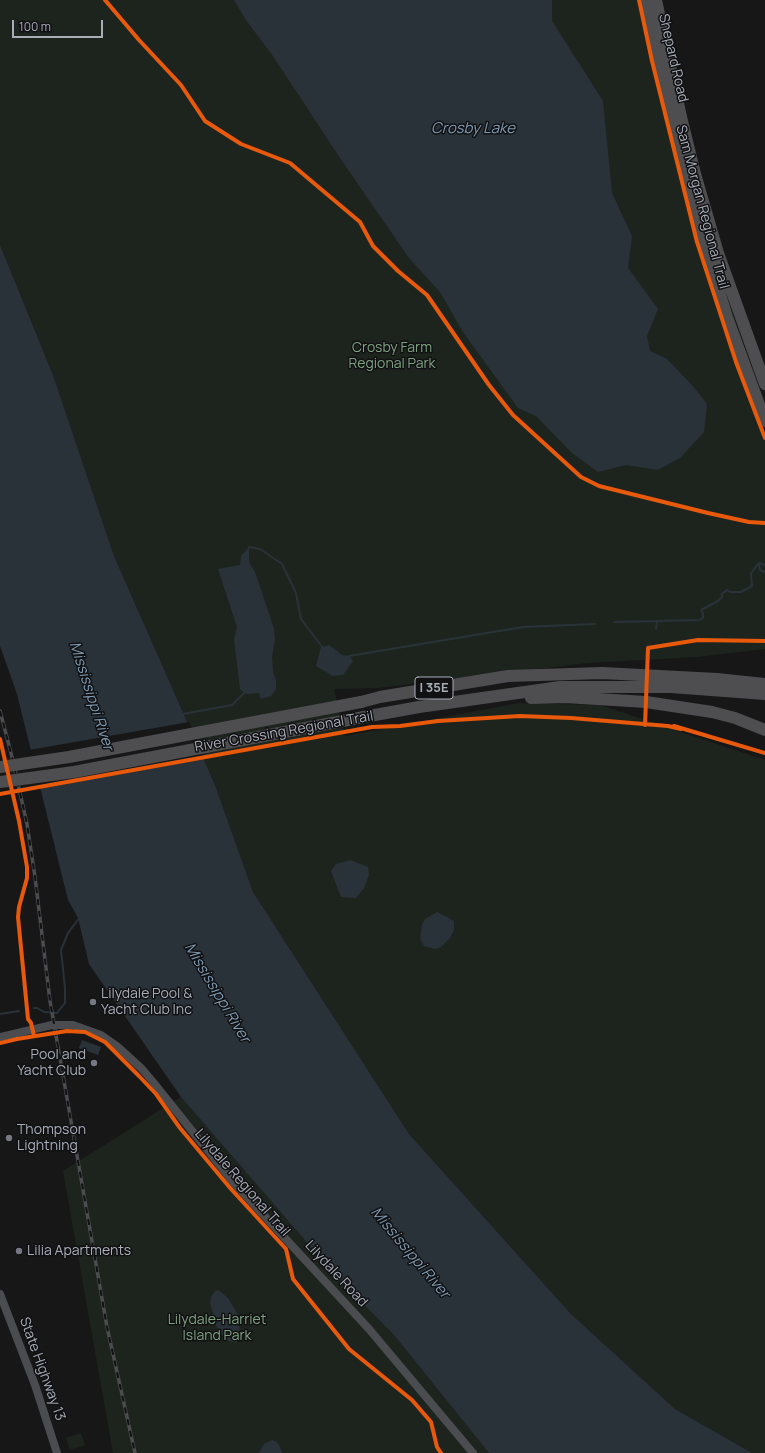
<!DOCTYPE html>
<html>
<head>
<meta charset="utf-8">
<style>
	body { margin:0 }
	#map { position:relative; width:765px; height:1453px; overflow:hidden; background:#171717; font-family:Manrope,sans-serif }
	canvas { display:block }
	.scale { position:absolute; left:12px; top:20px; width:91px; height:18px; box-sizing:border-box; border:2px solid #a8adb8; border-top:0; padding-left:5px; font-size:12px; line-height:14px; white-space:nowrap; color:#a8adb8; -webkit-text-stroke:3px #111113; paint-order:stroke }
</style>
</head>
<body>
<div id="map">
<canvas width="765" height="1453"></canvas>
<div class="scale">100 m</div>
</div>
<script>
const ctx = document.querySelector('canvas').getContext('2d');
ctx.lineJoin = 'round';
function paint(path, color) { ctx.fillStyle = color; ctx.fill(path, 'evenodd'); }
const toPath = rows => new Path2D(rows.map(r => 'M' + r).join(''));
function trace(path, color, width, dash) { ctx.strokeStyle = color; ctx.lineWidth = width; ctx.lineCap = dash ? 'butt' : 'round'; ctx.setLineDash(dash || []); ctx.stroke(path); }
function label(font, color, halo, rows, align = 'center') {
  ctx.font = font + ' Manrope,sans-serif'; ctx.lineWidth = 3; ctx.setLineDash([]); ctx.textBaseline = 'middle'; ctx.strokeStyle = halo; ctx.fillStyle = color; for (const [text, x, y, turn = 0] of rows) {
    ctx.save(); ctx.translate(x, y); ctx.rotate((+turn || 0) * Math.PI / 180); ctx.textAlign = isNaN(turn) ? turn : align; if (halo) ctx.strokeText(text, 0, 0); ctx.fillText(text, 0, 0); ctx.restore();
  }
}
paint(toPath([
	[0,0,637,0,689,218,699,236,748,382,765,441,765,649,697,657,588,663,378,688,334,689,345,736,519,703,600,705,765,760,765,1453,752,1453,675,1409,571,1314,409,1134,253,892,215,785,114,556,53,375,0,245],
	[181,1097,336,1276,394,1335,489,1453,113,1453,63,1171],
	[81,1433,85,1445,70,1450,66,1438]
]), '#1d241e');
paint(toPath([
	[234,0,552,0,552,21,603,101,612,193,632,236,628,268,658,309,647,336,650,351,667,359,692,385,707,404,704,432,680,458,658,470,626,465,598,472,572,453,536,416,518,408,463,332,440,292,409,258,340,158,273,56,246,20],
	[0,245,53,375,114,556,215,785,253,892,409,1134,571,1314,675,1409,752,1453,489,1453,394,1335,336,1276,181,1097,89,964,78,918,68,900,17,694,0,646],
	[249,547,249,562,255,572,274,629,275,640,272,657,273,672,276,680,276,689,271,696,261,699,259,693,249,694,244,693,240,689,234,639,237,627,218,569,240,565,241,556],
	[329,645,342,655,350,656,353,661,343,675,333,676,316,666,321,647],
	[350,860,368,867,369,875,364,888,356,898,353,898,341,897,331,871,336,864],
	[437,912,454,921,454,930,450,938,441,947,435,949,424,946,420,938,422,925,425,919],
	[82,1040,101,1047,98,1055,79,1048],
	[218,1290,228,1298,238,1315,240,1335,236,1343,227,1340,218,1331,210,1303,211,1297,215,1291],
	[272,1440,277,1442,280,1447,282,1453,259,1453,264,1444]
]), '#2a3239');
paint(toPath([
	[189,722,205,758,38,788,29,750]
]), '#171717');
trace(toPath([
	[249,548,249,547,260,549,282,564,296,593,301,619,323,648],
	[759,563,760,570,765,572],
	[614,622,700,620,703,618,703,613,701,610,718,601,722,597,722,594,727,590,730,592,741,592,752,586,751,574,754,569,759,563,765,565],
	[656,629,657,621],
	[349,656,523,627,595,624],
	[183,714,232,705,245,692],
	[34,1008,37,1008,44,1012,57,1013,65,1003,65,988,61,950,68,933,80,917],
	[0,1014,19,1011]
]), '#2a3239', 2);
trace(toPath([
	[0,1037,52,1025,73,1025,101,1035,118,1047,142,1069,153,1082,233,1182,369,1329,473,1453],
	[0,1294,35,1385,57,1453]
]), '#4b4c50', 8);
trace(toPath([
	[644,0,679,152,693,207,727,317,765,421],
	[656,0,681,117,695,174,718,253,765,384],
	[531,698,565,697,646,702,712,712,735,718,765,730],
	[361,702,380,697,508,676,602,673,717,679,765,684],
	[364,717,419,707,560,687,671,687,765,694]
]), '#4e4e51', 12);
const rail = toPath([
	[0,711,11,753,27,824,35,877,50,1001,107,1327,135,1453]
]);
trace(rail, '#4b4c4f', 3.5);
trace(rail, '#111113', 2, [6]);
trace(toPath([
	[0,767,69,757,361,702],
	[0,782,74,772,364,717]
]), '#4e4e51', 12);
trace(toPath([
	[105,0,139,40,181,85,205,121,241,144,290,163,360,222,373,246,398,271,427,295,489,385,513,415,581,477,599,486,708,513,749,522,765,523],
	[639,0,652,61,697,242,736,362,765,438],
	[645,725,648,648,698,640,765,641],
	[674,726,765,753],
	[0,739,19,821,27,867,27,878,19,907,18,917,28,1019,31,1023,34,1036],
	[0,794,372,727,400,726,438,721,520,716,571,718,668,726,681,729],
	[0,1043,17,1039,67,1031,85,1032,105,1042,139,1076,156,1094,180,1128,231,1189,286,1249,293,1279,349,1349,412,1400,431,1422,437,1447,441,1453]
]), '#e8590c', 4);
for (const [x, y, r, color] of [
	[93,1002,4,"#757880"],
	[94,1063,4,"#757880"],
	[9,1138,4,"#757880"],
	[19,1251,4,"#757880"]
]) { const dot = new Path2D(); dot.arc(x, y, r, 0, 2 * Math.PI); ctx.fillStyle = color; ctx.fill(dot); trace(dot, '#111113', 1.5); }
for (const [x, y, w] of [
	[434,688,38]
]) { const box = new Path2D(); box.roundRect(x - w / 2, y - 11, w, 22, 3); ctx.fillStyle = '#111113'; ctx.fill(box); trace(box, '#a8adb8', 1); }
label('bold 13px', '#a8adb8', null, [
	["I 35E",434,688]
]);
label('14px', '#a8adb8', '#111113', [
	["Shepard Road",673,58,77],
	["Sam Morgan Regional Trail",702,207,75],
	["River Crossing Regional Trail",284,732,-10],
	["Lilydale Regional Trail",242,1183,49],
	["Lilydale Road",336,1274,47],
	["State Highway 13",42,1369,70]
]);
label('14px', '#7fa381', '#111113', [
	["Crosby Farm",392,348],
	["Regional Park",392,364],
	["Lilydale-Harriet",217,1320],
	["Island Park",217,1336]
]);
label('14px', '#a8adb8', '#111113', [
	["Lilydale Pool &",101,994],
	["Yacht Club Inc",101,1010],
	["Pool and",86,1055,"right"],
	["Yacht Club",86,1071,"right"],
	["Thompson",17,1130],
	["Lightning",17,1146],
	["Lilia Apartments",27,1251]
], 'left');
label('italic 15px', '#7f9bb3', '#111113', [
	["Crosby Lake",473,129],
	["Mississippi River",91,696,72],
	["Mississippi River",217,993,59],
	["Mississippi River",410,1253,50]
]);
</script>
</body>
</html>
